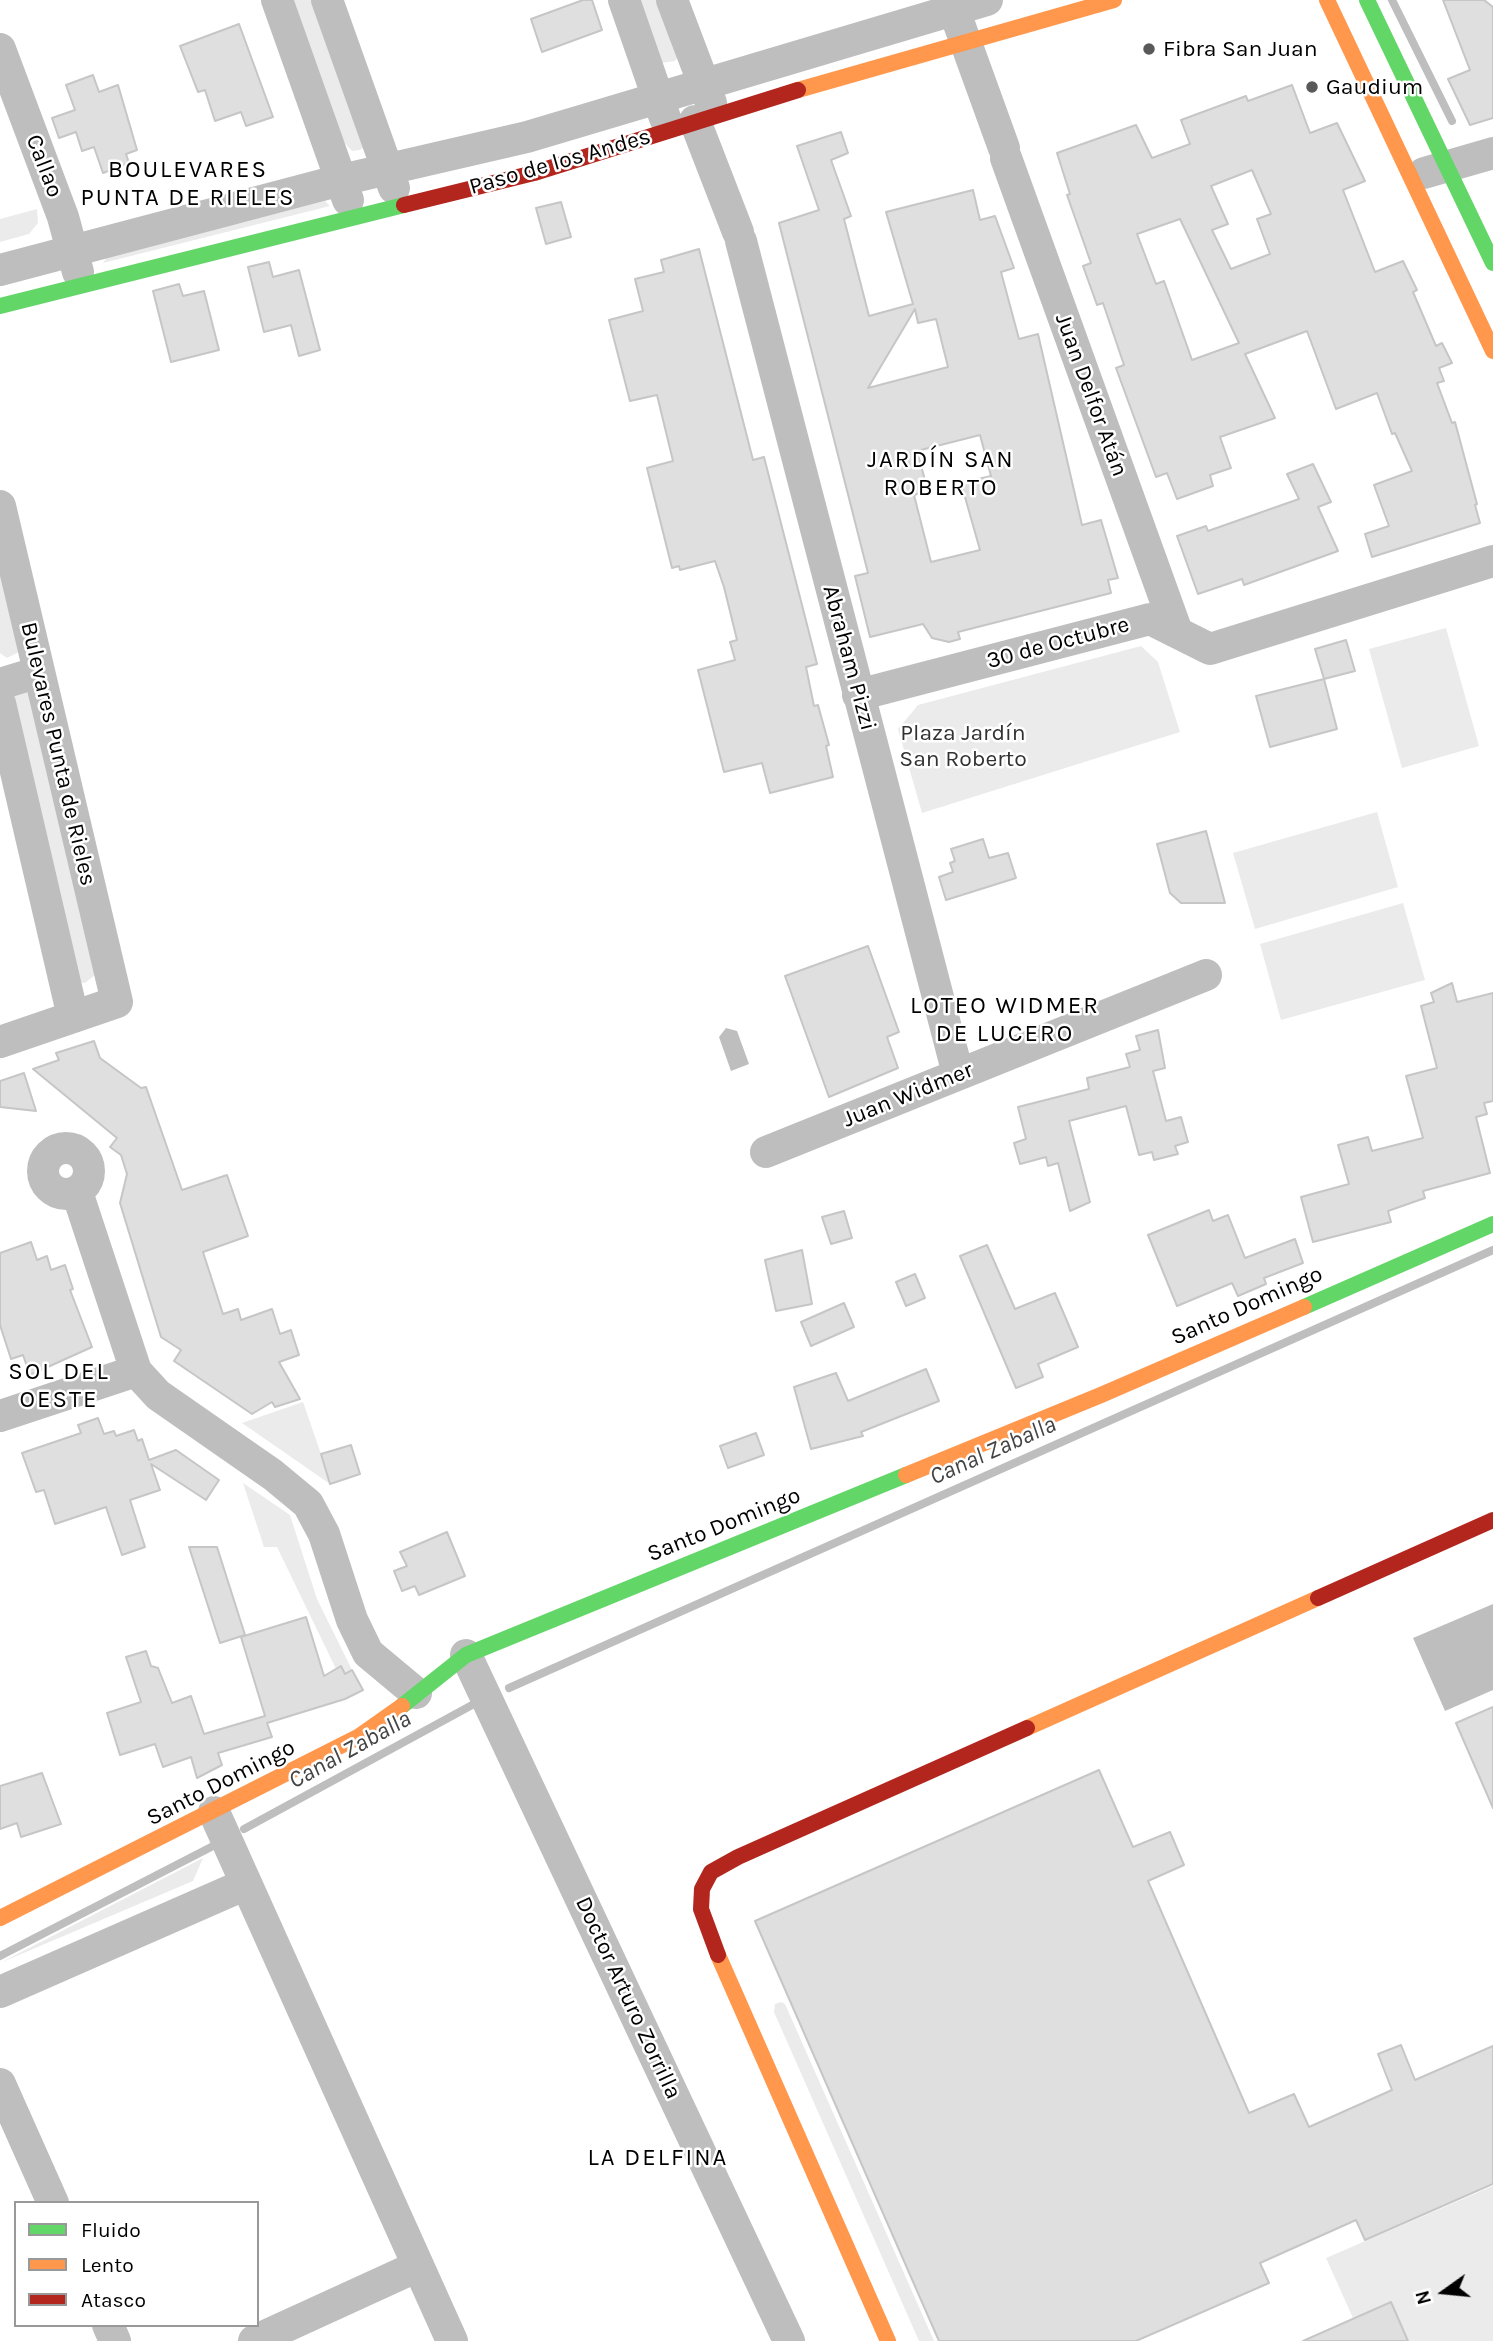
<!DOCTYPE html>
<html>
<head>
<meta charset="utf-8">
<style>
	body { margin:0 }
	#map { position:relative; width:1493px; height:2341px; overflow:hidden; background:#fff; font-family:Karla,sans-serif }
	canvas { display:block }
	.legend { position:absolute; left:14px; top:2201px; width:245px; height:126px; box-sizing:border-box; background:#fff; border:2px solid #999; margin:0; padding:9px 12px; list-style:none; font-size:21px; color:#000 }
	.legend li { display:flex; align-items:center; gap:14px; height:35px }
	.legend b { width:35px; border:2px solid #999 }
	.north { position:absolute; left:1409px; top:2257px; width:70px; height:70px; -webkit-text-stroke:5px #fff; paint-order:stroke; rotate:255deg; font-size:19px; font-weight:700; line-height:28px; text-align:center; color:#000 }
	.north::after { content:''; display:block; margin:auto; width:24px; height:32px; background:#000; clip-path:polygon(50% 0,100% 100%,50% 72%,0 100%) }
</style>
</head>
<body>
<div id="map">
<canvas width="1493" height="2341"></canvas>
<ul class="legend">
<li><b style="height:9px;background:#63d668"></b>Fluido</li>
<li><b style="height:9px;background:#ff974d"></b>Lento</li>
<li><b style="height:9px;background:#b3261e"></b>Atasco</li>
</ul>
<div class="north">N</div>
</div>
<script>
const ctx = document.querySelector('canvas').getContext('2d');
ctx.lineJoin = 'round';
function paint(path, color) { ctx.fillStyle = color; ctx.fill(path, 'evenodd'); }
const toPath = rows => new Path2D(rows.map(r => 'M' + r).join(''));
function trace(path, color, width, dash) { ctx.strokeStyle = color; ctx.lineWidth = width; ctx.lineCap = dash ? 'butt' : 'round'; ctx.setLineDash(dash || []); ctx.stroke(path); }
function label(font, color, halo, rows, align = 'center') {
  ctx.font = font + ' Karla,sans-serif'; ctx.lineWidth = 5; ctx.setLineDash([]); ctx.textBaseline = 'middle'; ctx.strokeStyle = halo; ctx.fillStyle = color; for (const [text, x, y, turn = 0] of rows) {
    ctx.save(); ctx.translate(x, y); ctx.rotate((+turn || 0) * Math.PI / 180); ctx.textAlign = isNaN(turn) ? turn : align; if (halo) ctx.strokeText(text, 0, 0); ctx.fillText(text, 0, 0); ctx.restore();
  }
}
paint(toPath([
	[291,0,315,0,365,146,360,150,352,151,343,141],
	[636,0,660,0,678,57,675,61,662,63],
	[325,201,330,206,103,263,107,257],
	[37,209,38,223,29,234,0,242,0,219],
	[0,549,21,651,7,658,0,653],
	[1446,628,1479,746,1402,768,1369,649],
	[1141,646,1158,662,1180,732,922,813,898,729,918,705],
	[19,689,29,692,95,975,85,983,78,982,11,695],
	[1377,812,1398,887,1255,929,1233,853],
	[1403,903,1425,980,1281,1020,1260,944],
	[303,1402,321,1454,330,1484,242,1423],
	[243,1483,290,1515,317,1599,352,1670,345,1674,341,1667,336,1669,277,1547,264,1547],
	[203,1858,193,1881,0,1963],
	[781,2002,785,2004,934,2341,919,2341,774,2012,775,2004],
	[1493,2186,1493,2341,1409,2341,1391,2301,1353,2318,1326,2258]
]), '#ebebeb');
paint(toPath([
	[726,1028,737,1031,749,1064,731,1071,719,1037],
	[1493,1604,1493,1690,1445,1711,1413,1638]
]), '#bebebe');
trace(toPath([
	[1392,0,1452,121],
	[509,1688,1493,1250],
	[244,1829,474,1704],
	[0,1956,215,1845]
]), '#bebebe', 8);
const building = toPath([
	[583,0,592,0,602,30,542,52,531,19,583,0],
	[1443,0,1484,0,1493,7,1493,118,1470,125,1448,79,1470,70,1443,0],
	[239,24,273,117,246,126,241,112,215,121,205,90,198,92,180,46,239,24],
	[93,75,99,92,118,85,137,150,126,154,129,163,103,173,94,147,82,151,76,132,59,138,52,118,75,110,66,85,93,75],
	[1292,85,1310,133,1337,123,1365,181,1343,190,1375,272,1403,261,1417,290,1413,292,1436,346,1442,343,1452,363,1439,368,1444,381,1437,383,1452,423,1455,422,1477,504,1475,505,1480,523,1372,557,1365,534,1389,526,1374,485,1412,471,1395,433,1392,434,1377,393,1336,409,1307,331,1245,354,1275,418,1220,437,1231,468,1210,475,1213,486,1177,499,1167,473,1156,477,1116,368,1124,365,1103,303,1097,305,1083,266,1091,263,1067,195,1070,194,1057,153,1136,125,1152,158,1190,144,1181,120,1246,96,1248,101,1292,85],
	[1252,170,1271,214,1257,219,1270,254,1231,269,1212,230,1228,224,1211,186,1252,170],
	[1180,219,1239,343,1192,360,1164,281,1156,284,1137,234,1180,219],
	[841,132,848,153,831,160,851,216,844,219,869,316,913,304,886,212,973,190,980,220,995,216,1014,268,1001,272,1019,339,1038,334,1082,525,1101,520,1118,578,1108,580,1111,593,958,632,960,639,949,642,932,638,923,624,870,637,855,576,868,573,779,223,819,210,797,146,841,132],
	[915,309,918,323,936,319,948,367,868,388,915,309],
	[980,435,991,476,961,483,980,550,931,562,914,495,928,491,917,451,980,435],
	[561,202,571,237,546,244,536,208,561,202],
	[699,249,753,460,764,457,813,648,817,664,806,667,814,706,818,705,829,745,826,746,833,777,770,793,762,763,724,772,698,670,735,660,730,642,737,640,724,587,715,561,680,570,679,566,672,568,647,468,673,461,657,395,630,401,609,320,643,311,635,279,664,272,661,260,699,249],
	[269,262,273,277,299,270,320,350,299,356,291,325,264,332,248,267,269,262],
	[179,284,183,296,204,291,219,350,171,362,153,291,179,284],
	[1313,464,1331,502,1318,507,1338,551,1244,585,1242,579,1198,594,1177,536,1206,526,1208,531,1299,499,1287,474,1313,464],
	[1346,640,1355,671,1324,679,1337,729,1270,747,1256,696,1324,679,1315,649,1346,640],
	[1206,831,1225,903,1181,903,1170,893,1157,844,1206,831],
	[983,839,989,858,1008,853,1016,878,946,900,939,877,953,872,950,863,955,861,951,849,983,839],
	[868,946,899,1032,887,1037,898,1068,829,1097,785,976,868,946],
	[1452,983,1457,1002,1493,993,1493,1101,1484,1103,1487,1114,1476,1117,1490,1173,1423,1191,1425,1198,1388,1211,1391,1222,1313,1242,1301,1197,1349,1184,1338,1145,1368,1137,1372,1151,1423,1138,1406,1076,1437,1068,1421,1006,1434,1002,1431,993,1452,983],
	[1158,1030,1165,1068,1153,1071,1166,1121,1181,1117,1188,1142,1175,1146,1178,1154,1154,1160,1152,1152,1139,1155,1126,1106,1069,1121,1090,1202,1070,1211,1058,1163,1048,1166,1046,1157,1020,1164,1014,1143,1026,1139,1018,1107,1089,1089,1087,1078,1130,1067,1126,1054,1140,1050,1136,1036,1158,1030],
	[94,1041,100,1058,141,1088,146,1087,182,1190,227,1175,248,1236,203,1252,223,1314,238,1309,241,1320,272,1309,280,1334,291,1330,299,1355,279,1362,300,1399,275,1407,272,1402,252,1414,174,1361,181,1350,161,1337,120,1203,127,1174,121,1155,110,1147,117,1138,33,1069,59,1060,56,1053,94,1041],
	[24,1073,36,1111,0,1107,0,1081,24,1073],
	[1209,1210,1213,1221,1228,1215,1245,1258,1295,1239,1303,1263,1264,1278,1266,1284,1238,1296,1232,1283,1177,1306,1148,1235,1209,1210],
	[844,1211,852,1238,831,1244,822,1217,844,1211],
	[31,1242,37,1260,47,1256,51,1270,65,1265,73,1289,70,1290,92,1347,30,1375,23,1355,11,1359,0,1325,0,1253,31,1242],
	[987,1245,1015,1309,1055,1293,1078,1347,1038,1364,1043,1377,1016,1388,960,1256,987,1245],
	[802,1250,812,1304,776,1311,765,1260,802,1250],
	[915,1274,925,1298,906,1306,896,1282,915,1274],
	[844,1303,854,1327,811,1346,801,1322,844,1303],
	[926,1369,939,1401,861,1432,863,1436,811,1449,794,1387,836,1373,848,1401,926,1369],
	[98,1418,104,1434,114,1431,116,1436,134,1430,138,1441,142,1439,149,1460,176,1450,219,1480,206,1500,151,1464,160,1490,130,1500,145,1547,122,1555,106,1507,55,1524,44,1490,36,1492,22,1453,81,1433,78,1425,98,1418],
	[756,1433,764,1455,728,1468,720,1446,756,1433],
	[351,1445,360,1474,330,1484,321,1454,351,1445],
	[447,1532,465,1576,419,1595,415,1586,402,1591,394,1571,407,1566,400,1552,447,1532],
	[189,1547,217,1547,245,1635,220,1643,189,1547],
	[306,1617,324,1676,341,1666,345,1674,352,1670,363,1690,345,1699,267,1723,272,1737,218,1753,222,1765,197,1778,191,1757,163,1767,155,1744,120,1755,107,1713,141,1702,126,1657,146,1651,151,1666,158,1668,172,1703,191,1696,204,1734,265,1716,241,1637,306,1617],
	[1493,1707,1493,1808,1456,1723,1493,1707],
	[1099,1770,1133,1847,1170,1832,1184,1865,1148,1881,1249,2113,1294,2094,1309,2127,1392,2090,1378,2054,1401,2045,1415,2080,1493,2046,1493,2184,1365,2240,1356,2220,1260,2263,1269,2283,1136,2341,939,2341,755,1921,1099,1770],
	[42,1773,61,1824,21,1837,17,1823,0,1829,0,1786,42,1773],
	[1391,2302,1408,2341,1303,2341,1391,2302]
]);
paint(building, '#dfdfdf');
trace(building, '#c6c6c6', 2);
trace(toPath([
	[277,0,348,200],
	[327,0,394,188],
	[624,0,665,118],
	[672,0,711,103],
	[958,21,1004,148],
	[0,49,63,217,78,272],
	[695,121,738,232],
	[1006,158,1177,632],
	[1424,173,1493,153],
	[741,241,958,1074],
	[0,270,341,180,527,137,987,0],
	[0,506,117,1002,0,1042],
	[0,684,39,672],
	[858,695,1150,619,1210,649,1493,561],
	[0,703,73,1017],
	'43 1171a23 23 0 1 1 46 0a23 23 0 1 1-46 0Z',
	[766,1152,1206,975],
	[77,1192,136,1371,158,1395,273,1475,308,1504,324,1534,352,1620,368,1653,416,1693],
	[0,1416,136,1371],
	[466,1655,789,2341],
	[214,1812,452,2341],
	[0,1992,246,1884],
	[0,2084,53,2203],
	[108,2325,115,2341],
	[254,2341,418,2266]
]), '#bebebe', 32);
trace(toPath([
	[1367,0,1493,263],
	[0,306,404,205],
	[1304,1307,1493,1224],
	[402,1706,466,1655,906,1475]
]), '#63d668', 16);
trace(toPath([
	[1327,0,1493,351],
	[798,90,1114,0],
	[906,1475,1101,1395,1304,1307],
	[1027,1728,1318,1598],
	[0,1918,358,1737,402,1706],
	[718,1955,888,2341]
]), '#ff974d', 16);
trace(toPath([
	[404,205,534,173,798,90],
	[1318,1598,1493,1520],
	[718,1955,701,1909,702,1889,711,1872,738,1857,1027,1728]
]), '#b3261e', 16);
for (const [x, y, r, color] of [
	[1149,49,7,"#595959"],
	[1312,87,7,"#595959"]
]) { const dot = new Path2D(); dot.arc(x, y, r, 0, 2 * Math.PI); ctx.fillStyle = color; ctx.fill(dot); trace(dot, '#fff', 2.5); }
label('23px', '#000', '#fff', [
	["Fibra San Juan",1163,49],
	["Gaudium",1326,87]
], 'left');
label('23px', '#000', '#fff', [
	["Paso de los Andes",560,162,-16],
	["Callao",44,166,69],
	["Juan Delfor Atán",1091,395,70],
	["30 de Octubre",1058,643,-15],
	["Abraham Pizzi",849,658,75],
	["Bulevares Punta de Rieles",58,754,77],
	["Juan Widmer",908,1095,-22],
	["Santo Domingo",1247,1306,-24],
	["Santo Domingo",724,1525,-22],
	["Santo Domingo",221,1783,-27],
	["Doctor Arturo Zorrilla",628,1998,65]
]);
label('23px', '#323232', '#fff', [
	["Plaza Jardín",963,733],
	["San Roberto",963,759]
]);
ctx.letterSpacing = '2px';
label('24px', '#000', '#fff', [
	["BOULEVARES",188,170],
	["PUNTA DE RIELES",188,198],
	["JARDÍN SAN",941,460],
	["ROBERTO",941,488],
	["LOTEO WIDMER",1005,1006],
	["DE LUCERO",1005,1034],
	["SOL DEL",59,1372],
	["OESTE",59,1400],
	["LA DELFINA",658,2158]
]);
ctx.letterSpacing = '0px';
label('italic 24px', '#434343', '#fff', [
	["Canal Zaballa",993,1451,-24],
	["Canal Zaballa",350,1750,-29]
]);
</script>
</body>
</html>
